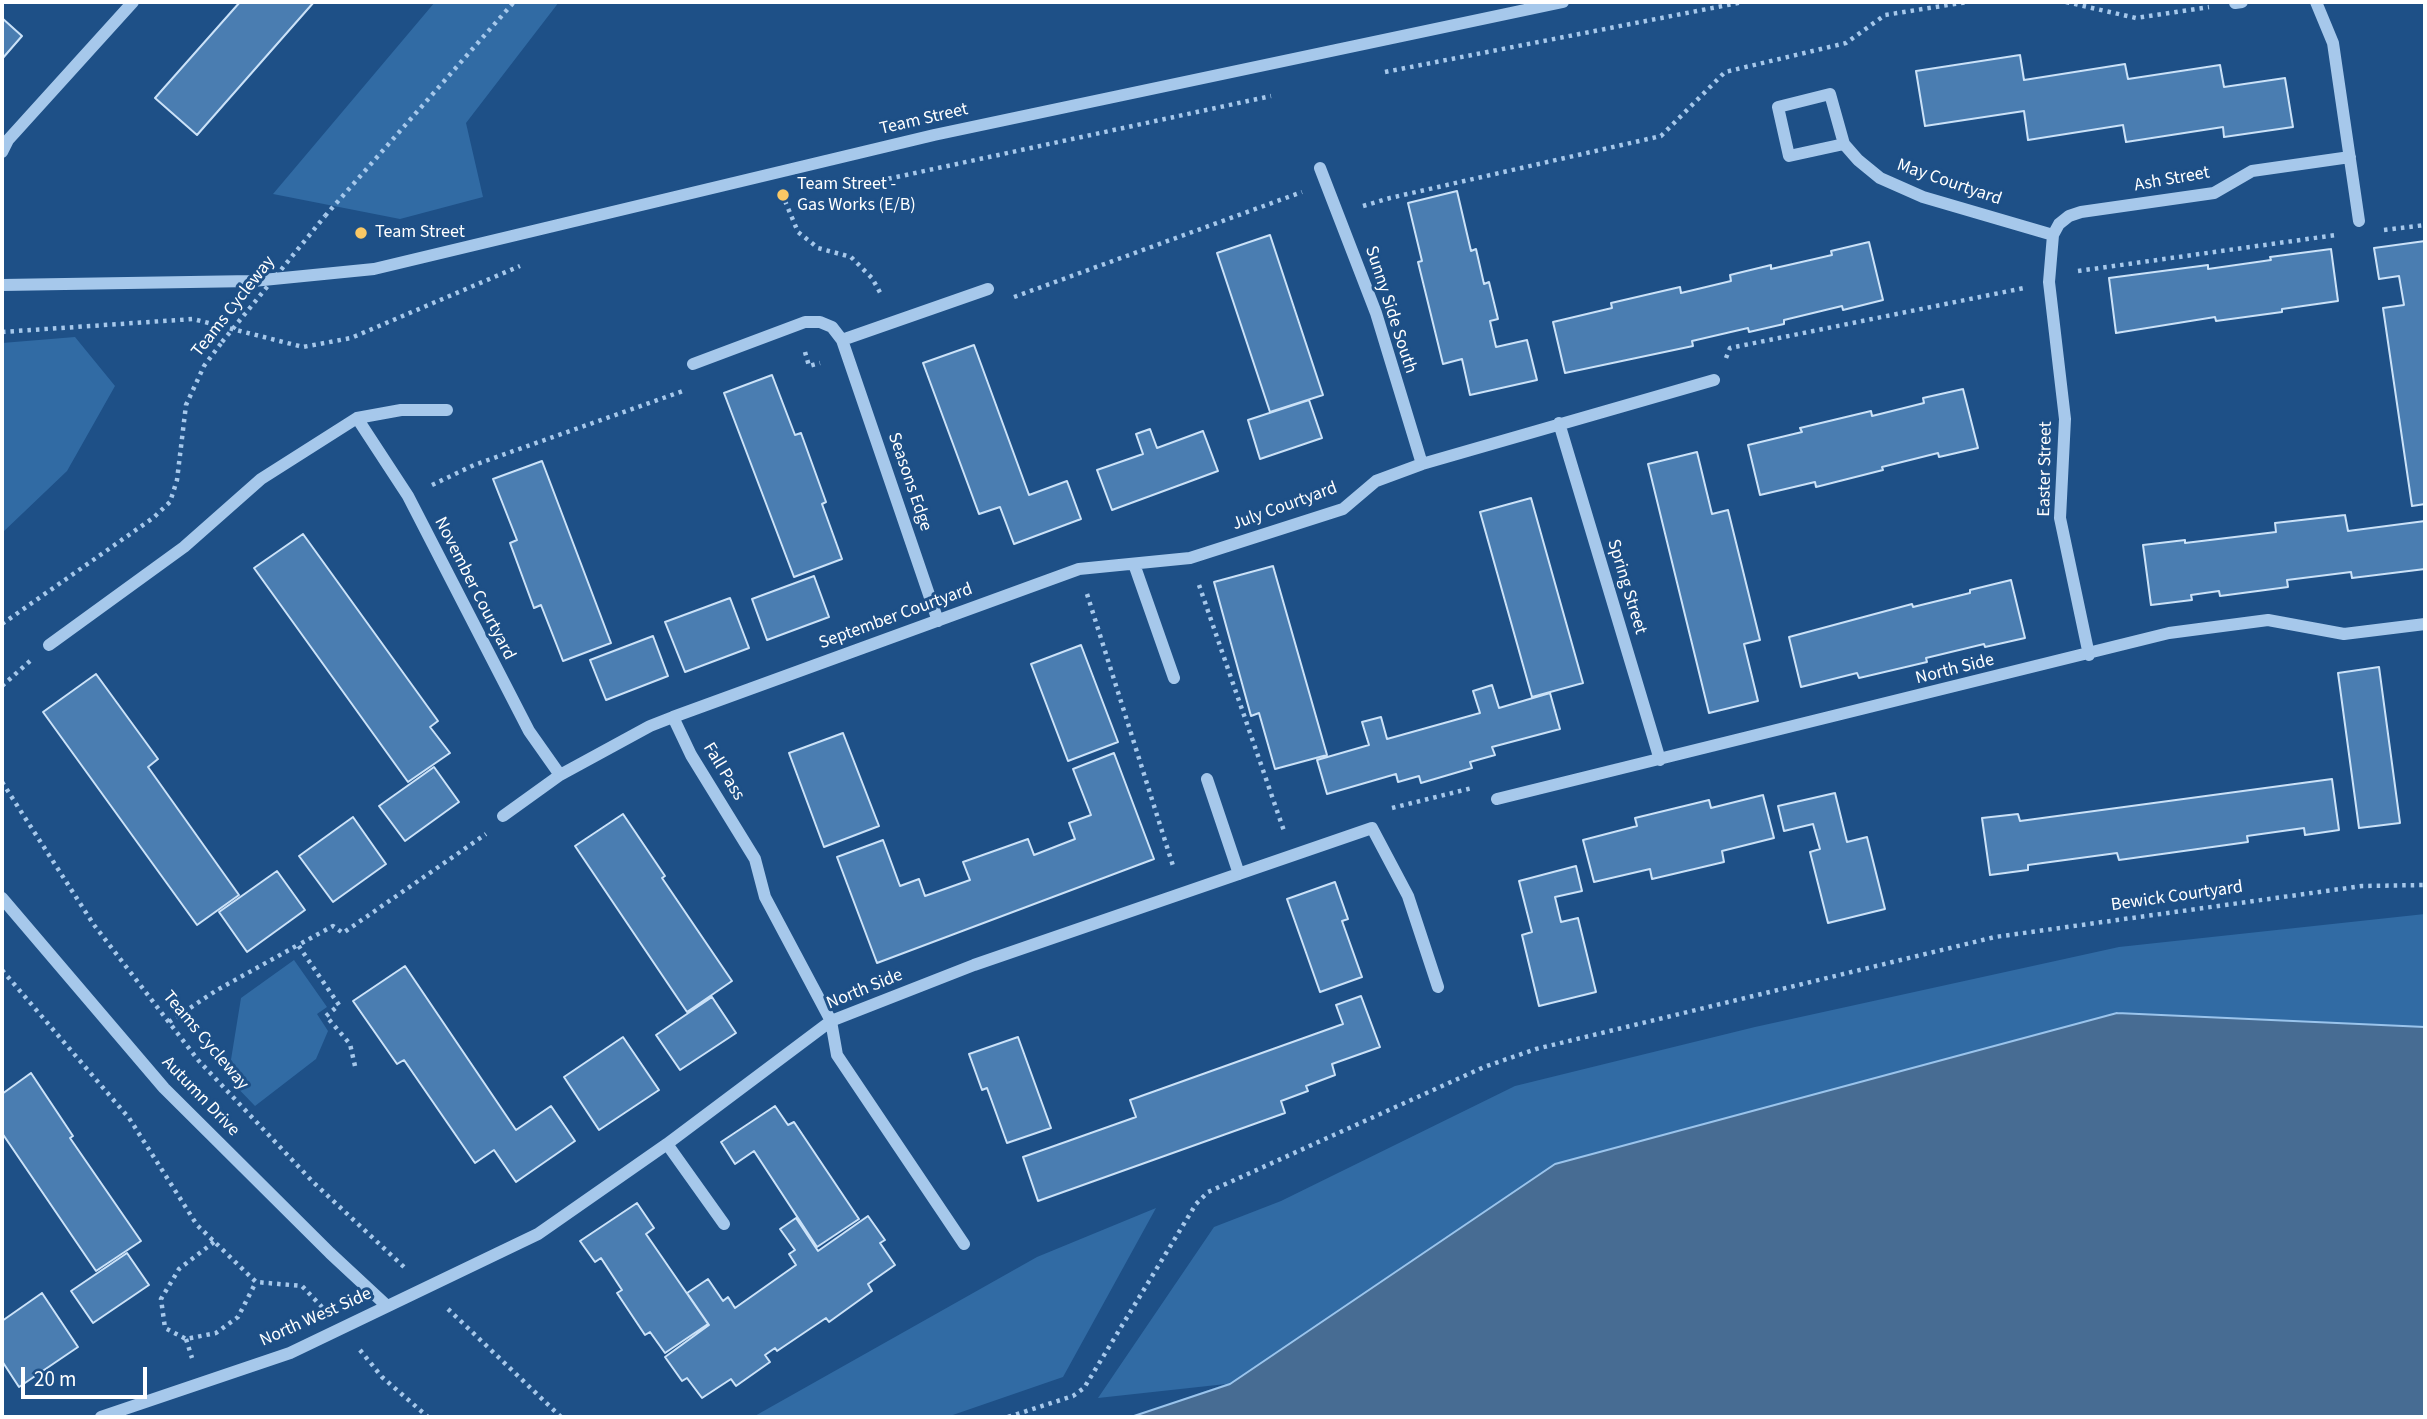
<!DOCTYPE html>
<html>
<head>
<meta charset="utf-8">
<style>
	body { margin:0 }
	#map { position:relative; width:2427px; height:1419px; overflow:hidden; background:#1e5087; font-family:"Source Sans 3",sans-serif }
	canvas { display:block }
	.frame { position:absolute; inset:0; border:4px solid #fff; pointer-events:none }
	.scale { position:absolute; left:21px; top:1367px; width:126px; height:32px; box-sizing:border-box; border:4px solid #fff; border-top:0; padding-left:9px; font-size:21px; line-height:24px; white-space:nowrap; color:#fff; -webkit-text-stroke:5px #1e5087; paint-order:stroke }
</style>
</head>
<body>
<div id="map">
<canvas width="2427" height="1419"></canvas>
<div class="frame"></div>
<div class="scale">20 m</div>
</div>
<script>
const ctx = document.querySelector('canvas').getContext('2d');
ctx.lineJoin = 'round';
function paint(path, color) { ctx.fillStyle = color; ctx.fill(path, 'evenodd'); }
const toPath = rows => new Path2D(rows.map(r => 'M' + r).join(''));
function trace(path, color, width, dash) { ctx.strokeStyle = color; ctx.lineWidth = width; ctx.lineCap = dash ? 'butt' : 'round'; ctx.setLineDash(dash || []); ctx.stroke(path); }
function label(font, color, halo, rows, align = 'center') {
  ctx.font = font + ' "Source Sans 3",sans-serif'; ctx.lineWidth = 6; ctx.setLineDash([]); ctx.textBaseline = 'middle'; ctx.strokeStyle = halo; ctx.fillStyle = color; for (const [text, x, y, turn = 0] of rows) {
    ctx.save(); ctx.translate(x, y); ctx.rotate((+turn || 0) * Math.PI / 180); ctx.textAlign = isNaN(turn) ? turn : align; if (halo) ctx.strokeText(text, 0, 0); ctx.fillText(text, 0, 0); ctx.restore();
  }
}
paint(toPath([
	[435,2,559,2,466,123,483,197,400,219,273,194],
	[75,337,115,386,67,471,2,533,2,343],
	[2425,914,2425,1417,1131,1417,1226,1384,1098,1398,1214,1227,1281,1201,1515,1086,1755,1027,2119,947],
	[294,960,327,1007,317,1014,328,1031,316,1059,255,1106,228,1078,241,998],
	[1156,1208,1063,1377,947,1417,753,1417,1037,1257]
]), '#316ba4');
const water = toPath([
	[2117,1013,2425,1027,2425,1417,1131,1417,1230,1384,1555,1164,2117,1013]
]);
paint(water, '#476c93');
trace(water, '#9ac4ec', 2);
const building = toPath([
	[240,2,314,2,197,135,155,98,240,2],
	[2,18,22,36,2,59,2,18],
	[2020,55,2024,80,2125,64,2128,79,2220,65,2224,87,2285,78,2293,127,2224,137,2223,127,2126,142,2123,125,2028,140,2024,111,1925,126,1916,71,2020,55],
	[1457,191,1471,251,1476,249,1484,284,1489,282,1498,319,1490,321,1496,347,1527,340,1537,380,1470,395,1462,359,1443,364,1418,262,1422,261,1408,203,1457,191],
	[1270,235,1323,395,1270,412,1217,253,1270,235],
	[2425,241,2425,504,2412,506,2383,308,2404,305,2399,276,2379,279,2374,248,2425,241],
	[1869,242,1883,300,1843,310,1842,306,1784,320,1784,324,1749,332,1748,328,1692,341,1693,346,1565,373,1553,322,1612,308,1611,303,1680,287,1681,293,1731,281,1730,275,1771,265,1771,269,1832,255,1831,251,1869,242],
	[2331,249,2338,301,2282,309,2282,312,2216,321,2215,317,2116,333,2109,278,2208,265,2208,269,2271,260,2270,257,2331,249],
	[974,345,1029,495,1067,481,1081,519,1014,544,1000,507,979,514,923,363,974,345],
	[772,375,795,435,801,433,826,502,822,504,842,559,794,577,724,393,772,375],
	[1963,389,1978,448,1939,457,1938,453,1882,467,1883,470,1816,487,1815,482,1760,495,1748,445,1802,432,1800,428,1871,411,1872,416,1924,403,1923,398,1963,389],
	[1309,400,1322,438,1260,459,1248,420,1309,400],
	[1150,429,1157,448,1203,431,1218,471,1112,510,1097,470,1143,454,1136,434,1150,429],
	[1697,452,1712,514,1728,510,1760,640,1744,644,1758,701,1709,713,1648,464,1697,452],
	[542,461,611,643,563,661,541,605,534,608,510,543,517,540,493,479,542,461],
	[1531,498,1583,683,1532,697,1480,512,1531,498],
	[2345,515,2348,531,2425,521,2425,569,2352,578,2351,572,2287,580,2288,587,2220,596,2219,591,2191,595,2192,600,2151,605,2143,545,2185,540,2185,543,2276,532,2275,523,2345,515],
	[303,534,438,721,430,727,450,753,408,782,254,568,303,534],
	[1273,566,1327,755,1275,769,1259,713,1251,716,1214,582,1273,566],
	[814,576,829,617,767,640,752,599,814,576],
	[2011,580,2025,638,1985,647,1984,644,1926,658,1927,662,1859,678,1857,673,1801,687,1789,637,1912,604,1913,607,1970,593,1970,590,2011,580],
	[730,598,749,648,685,672,665,622,730,598],
	[653,636,668,676,606,700,590,660,653,636],
	[1081,645,1118,742,1068,761,1031,664,1081,645],
	[2379,667,2400,823,2359,828,2338,673,2379,667],
	[96,674,158,759,148,767,239,895,197,925,43,712,96,674],
	[1492,685,1499,708,1550,693,1560,729,1492,747,1495,755,1470,762,1472,768,1421,783,1419,776,1398,782,1396,774,1327,794,1317,760,1369,745,1362,722,1381,717,1387,739,1480,713,1473,691,1492,685],
	[843,733,879,826,824,847,789,753,843,733],
	[1114,753,1154,859,877,963,837,857,883,840,900,886,919,879,925,896,970,880,963,862,1028,839,1034,855,1075,839,1069,823,1091,815,1073,769,1114,753],
	[434,767,459,802,405,841,379,806,434,767],
	[2332,779,2339,830,2305,835,2304,828,2247,836,2248,842,2119,860,2117,853,2028,865,2028,870,1990,875,1982,818,2018,814,2020,821,2332,779],
	[1835,793,1847,842,1867,837,1885,909,1828,923,1810,852,1820,849,1813,824,1784,831,1778,806,1835,793],
	[1763,795,1774,838,1722,851,1724,862,1652,879,1650,869,1594,882,1583,840,1637,826,1635,818,1709,800,1711,808,1763,795],
	[623,814,665,876,662,878,732,981,687,1012,575,846,623,814],
	[353,817,386,864,333,902,299,856,353,817],
	[1576,866,1582,891,1555,897,1561,922,1578,918,1596,992,1539,1006,1522,935,1532,932,1519,881,1576,866],
	[277,871,305,910,247,952,219,912,277,871],
	[1335,882,1348,919,1342,921,1362,977,1320,992,1287,899,1335,882],
	[405,966,516,1130,551,1106,575,1141,516,1182,494,1150,475,1163,404,1060,397,1064,353,1001,405,966],
	[1361,996,1380,1047,1332,1064,1335,1075,1306,1086,1308,1091,1281,1101,1285,1113,1038,1201,1023,1157,1136,1117,1130,1100,1343,1024,1336,1005,1361,996],
	[712,997,736,1033,680,1070,656,1035,712,997],
	[623,1037,659,1090,599,1130,564,1077,623,1037],
	[1018,1037,1051,1128,1007,1143,987,1088,982,1090,969,1054,1018,1037],
	[31,1073,73,1136,70,1138,141,1241,96,1271,2,1133,2,1094,31,1073],
	[775,1106,788,1125,794,1122,859,1219,817,1247,754,1151,735,1164,721,1142,775,1106],
	[637,1203,654,1228,646,1234,708,1324,665,1353,650,1332,645,1335,617,1293,622,1290,601,1258,595,1262,580,1241,637,1203],
	[868,1216,885,1240,880,1243,895,1265,868,1284,872,1291,829,1322,826,1318,777,1351,775,1348,765,1355,770,1362,736,1386,731,1379,702,1398,687,1378,682,1381,665,1357,709,1325,687,1293,708,1279,723,1301,728,1297,735,1308,796,1265,789,1254,795,1250,780,1229,796,1218,818,1251,868,1216],
	[127,1253,149,1285,93,1323,71,1291,127,1253],
	[42,1293,78,1347,19,1387,2,1361,2,1321,42,1293]
]);
paint(building, '#4a7db1');
trace(building, '#cbe2f8', 2);
trace(toPath([
	[2066,2,2136,18,2209,7],
	[1385,72,1743,2],
	[855,186,1271,96],
	[785,201,798,232,818,248,851,257,872,278,882,296],
	[1363,206,1390,198,1661,136,1725,72,1846,43,1885,15,1967,2],
	[325,216,514,2],
	[2384,230,2425,225],
	[2078,271,2336,235],
	[1014,297,1302,192],
	[2,332,193,319,303,347,351,338,520,266],
	[805,352,809,366,820,363],
	[1726,358,1730,348,2024,288],
	[432,485,474,465,683,391],
	[1199,585,1284,831],
	[1087,594,1174,869],
	[2,624,153,518,170,502,177,480,186,405,204,366,222,342],
	[2,686,30,661],
	[2,782,94,925,198,1060,313,1182,404,1267],
	[1392,808,1472,788],
	[2,970,129,1118,197,1225,256,1282,302,1286,322,1307],
	[169,1022,217,990,298,945],
	[355,1066,350,1044,326,1016,339,1005,298,945,333,926,343,933,486,834],
	[214,1242,179,1269,161,1299,165,1328,186,1339,216,1333,238,1317,256,1282],
	[448,1309,561,1417],
	[186,1339,192,1358],
	[360,1350,382,1377,428,1417],
	[1008,1417,1073,1396,1084,1388,1196,1204,1208,1192,1484,1067,1536,1049,1995,937,2362,886,2425,885]
]), '#a6c8eb', 4.5, [3.5, 5]);
trace(toPath([
	[2316,2,2333,43,2359,221],
	[2235,3,2242,2],
	[1844,144,1789,156,1778,107,1830,94,1844,144,1858,160,1880,178,1923,197,2053,235],
	[2,152,8,140,133,2],
	[1320,168,1376,313,1422,464],
	[2,285,253,281,374,269,934,135,1563,2],
	[842,340,938,621],
	[693,364,805,322,820,322,832,327,842,340,988,289],
	[357,418,408,496,529,731,560,775],
	[1559,423,1660,760],
	[1134,564,1174,678],
	[49,645,184,547,261,479,357,418,401,410,447,410],
	[2089,655,2060,518,2065,419,2049,282,2053,235,2059,224,2069,216,2081,212,2214,193,2252,171,2350,157],
	[673,717,1079,569,1190,558,1343,509,1376,481,1422,464,1714,380],
	[1207,779,1239,874],
	[1497,799,2169,633,2268,620,2344,634,2425,624],
	[503,816,560,775,650,726,673,717,691,755,755,859,765,897,831,1021,837,1055,964,1244],
	[2,898,164,1088,330,1253,387,1306],
	[667,1144,724,1224],
	[101,1417,290,1353,538,1234,667,1144,831,1021,974,965,1372,828,1408,896,1438,987]
]), '#a6c8eb', 12);
trace(toPath([
	[222,342,325,216]
]), '#a6c8eb', 4.5, [3.5, 5]);
for (const [x, y, r, color] of [
	[783,195,7,"#fac865"],
	[361,233,7,"#fac865"]
]) { const dot = new Path2D(); dot.arc(x, y, r, 0, 2 * Math.PI); ctx.fillStyle = color; ctx.fill(dot); trace(dot, '#1e5087', 2.5); }
label('18px', '#fff', '#1e5087', [
	["Team Street",924,120,-13],
	["Ash Street",2172,180,-10],
	["May Courtyard",1949,183,19],
	["Teams Cycleway",234,307,-52],
	["Sunny Side South",1390,310,72],
	["Easter Street",2046,469,-89],
	["Seasons Edge",909,482,71],
	["July Courtyard",1285,507,-20],
	["Spring Street",1626,587,73],
	["November Courtyard",474,589,63],
	["September Courtyard",896,617,-20],
	["North Side",1955,670,-14],
	["Fall Pass",723,772,59],
	["Bewick Courtyard",2177,897,-8],
	["North Side",865,990,-22],
	["Teams Cycleway",205,1041,50],
	["Autumn Drive",200,1097,46],
	["North West Side",316,1318,-24]
]);
label('18px', '#fff', '#1e5087', [
	["Team Street -",797,185],
	["Gas Works (E/B)",797,206],
	["Team Street",375,233]
], 'left');
</script>
</body>
</html>
